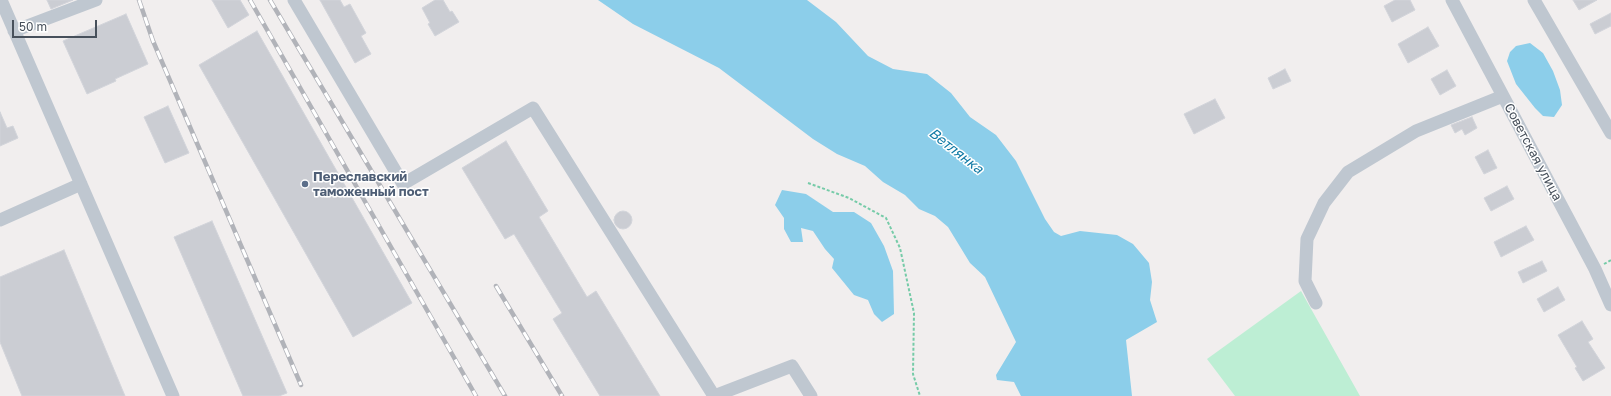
<!DOCTYPE html>
<html>
<head>
<meta charset="utf-8">
<style>
	body { margin:0 }
	#map { position:relative; width:1611px; height:396px; overflow:hidden; background:#f1eeee; font-family:"Golos Text",sans-serif }
	canvas { display:block }
	.scale { position:absolute; left:12px; top:20px; width:85px; height:18px; box-sizing:border-box; border:2px solid #47505b; border-top:0; padding-left:5px; font-size:12px; line-height:14px; white-space:nowrap; color:#47505b; -webkit-text-stroke:3px #fff; paint-order:stroke }
</style>
</head>
<body>
<div id="map">
<canvas width="1611" height="396"></canvas>
<div class="scale">50 m</div>
</div>
<script>
const ctx = document.querySelector('canvas').getContext('2d');
ctx.lineJoin = 'round';
function paint(path, color) { ctx.fillStyle = color; ctx.fill(path, 'evenodd'); }
const toPath = rows => new Path2D(rows.map(r => 'M' + r).join(''));
function trace(path, color, width, dash) { ctx.strokeStyle = color; ctx.lineWidth = width; ctx.lineCap = dash ? 'butt' : 'round'; ctx.setLineDash(dash || []); ctx.stroke(path); }
function label(font, color, halo, rows, align = 'center') {
  ctx.font = font + ' "Golos Text",sans-serif'; ctx.lineWidth = 3; ctx.setLineDash([]); ctx.textBaseline = 'middle'; ctx.strokeStyle = halo; ctx.fillStyle = color; for (const [text, x, y, turn = 0] of rows) {
    ctx.save(); ctx.translate(x, y); ctx.rotate((+turn || 0) * Math.PI / 180); ctx.textAlign = isNaN(turn) ? turn : align; if (halo) ctx.strokeText(text, 0, 0); ctx.fillText(text, 0, 0); ctx.restore();
  }
}
paint(toPath([
	[1301,291,1360,396,1235,396,1207,359]
]), '#bdeed4');
paint(toPath([
	[598,0,807,0,836,22,868,56,893,69,927,74,951,93,970,117,996,135,1016,161,1045,219,1054,232,1061,236,1080,231,1117,235,1133,244,1149,263,1152,282,1150,300,1157,322,1126,340,1132,396,1021,396,1014,382,997,380,996,375,1016,342,985,277,970,263,948,227,935,216,919,209,905,195,883,182,865,166,837,154,813,139,719,68,633,24],
	[1530,43,1543,53,1553,71,1560,90,1562,105,1554,117,1543,116,1535,108,1516,84,1507,61,1510,52,1516,46],
	[782,190,806,194,833,212,854,212,871,223,884,246,893,271,894,314,882,322,874,314,868,300,854,295,832,268,834,259,825,249,813,231,801,228,803,242,791,242,784,229,784,218,775,205]
]), '#8cceea');
const building = toPath([
	[47,0,73,0,51,9,47,0],
	[212,0,240,0,249,15,228,28,212,0],
	[320,0,340,0,344,7,350,4,366,33,361,36,371,54,355,63,320,0],
	[435,0,443,0,450,12,452,11,459,22,435,36,428,24,430,23,422,8,435,0],
	[1395,0,1410,0,1415,10,1392,22,1384,6,1395,0],
	[1573,0,1597,0,1579,10,1573,0],
	[1611,13,1611,26,1595,34,1590,24,1611,13],
	[126,14,148,64,115,79,116,81,87,94,63,41,126,14],
	[1428,27,1439,46,1408,63,1398,44,1428,27],
	[257,31,412,303,353,337,199,65,257,31],
	[1285,69,1291,81,1273,89,1268,78,1285,69],
	[1447,70,1456,86,1440,95,1431,79,1447,70],
	[1215,99,1225,118,1194,134,1184,114,1215,99],
	[168,106,189,153,165,163,144,117,168,106],
	[0,112,7,128,13,126,18,138,0,146,0,112],
	[1472,117,1477,128,1465,135,1462,129,1455,133,1451,125,1472,117],
	[506,141,548,211,539,217,587,297,596,291,660,396,600,396,553,319,562,313,514,234,505,239,462,168,506,141],
	[1488,150,1497,168,1484,174,1475,157,1488,150],
	[1507,186,1514,199,1491,211,1484,198,1507,186],
	'614 220a9 9 0 1 1 18 0a9 9 0 1 1-18 0Z',
	[212,221,287,393,279,396,243,396,174,237,212,221],
	[1526,226,1534,240,1501,257,1494,242,1526,226],
	[64,250,125,396,22,396,0,342,0,277,64,250],
	[1542,261,1547,271,1523,283,1518,272,1542,261],
	[1558,287,1565,300,1544,312,1537,299,1558,287],
	[1582,321,1593,339,1588,342,1605,368,1583,381,1575,368,1577,367,1558,335,1582,321]
]);
paint(building, '#cbcdd3');
trace(building, '#d2d4da', 1);
trace(toPath([
	[808,183,849,198,886,218,900,248,914,313,913,374,920,396],
	[1604,264,1611,260]
]), '#76cba8', 2, [3, 2]);
trace(toPath([
	[1,0,173,396],
	[294,0,403,184,533,108,714,396],
	[1452,0,1595,269,1611,305],
	[1534,0,1611,133],
	[14,31,96,0],
	[0,220,81,184],
	[1316,303,1305,281,1307,239,1324,203,1348,172,1416,131,1503,96],
	[714,396,792,366,811,396]
]), '#bfc7d0', 13);
const rail = toPath([
	[139,0,153,41,301,385],
	[250,0,476,396],
	[270,0,505,396],
	[496,286,562,396]
]);
trace(rail, '#b1b3b9', 4.5);
trace(rail, '#fff', 3, [9]);
for (const [x, y, r, color] of [
	[305,184,4,"#5c6f8a"]
]) { const dot = new Path2D(); dot.arc(x, y, r, 0, 2 * Math.PI); ctx.fillStyle = color; ctx.fill(dot); trace(dot, '#fff', 1.5); }
label('13px', '#47505b', '#fff', [
	["Советская улица",1533,152,62]
]);
label('bold 13px', '#4e5e75', '#fff', [
	["Переславский",313,177],
	["таможенный пост",313,192]
], 'left');
label('italic 14px', '#107aa5', '#fff', [
	["Ветлянка",956,151,38]
]);
</script>
</body>
</html>
